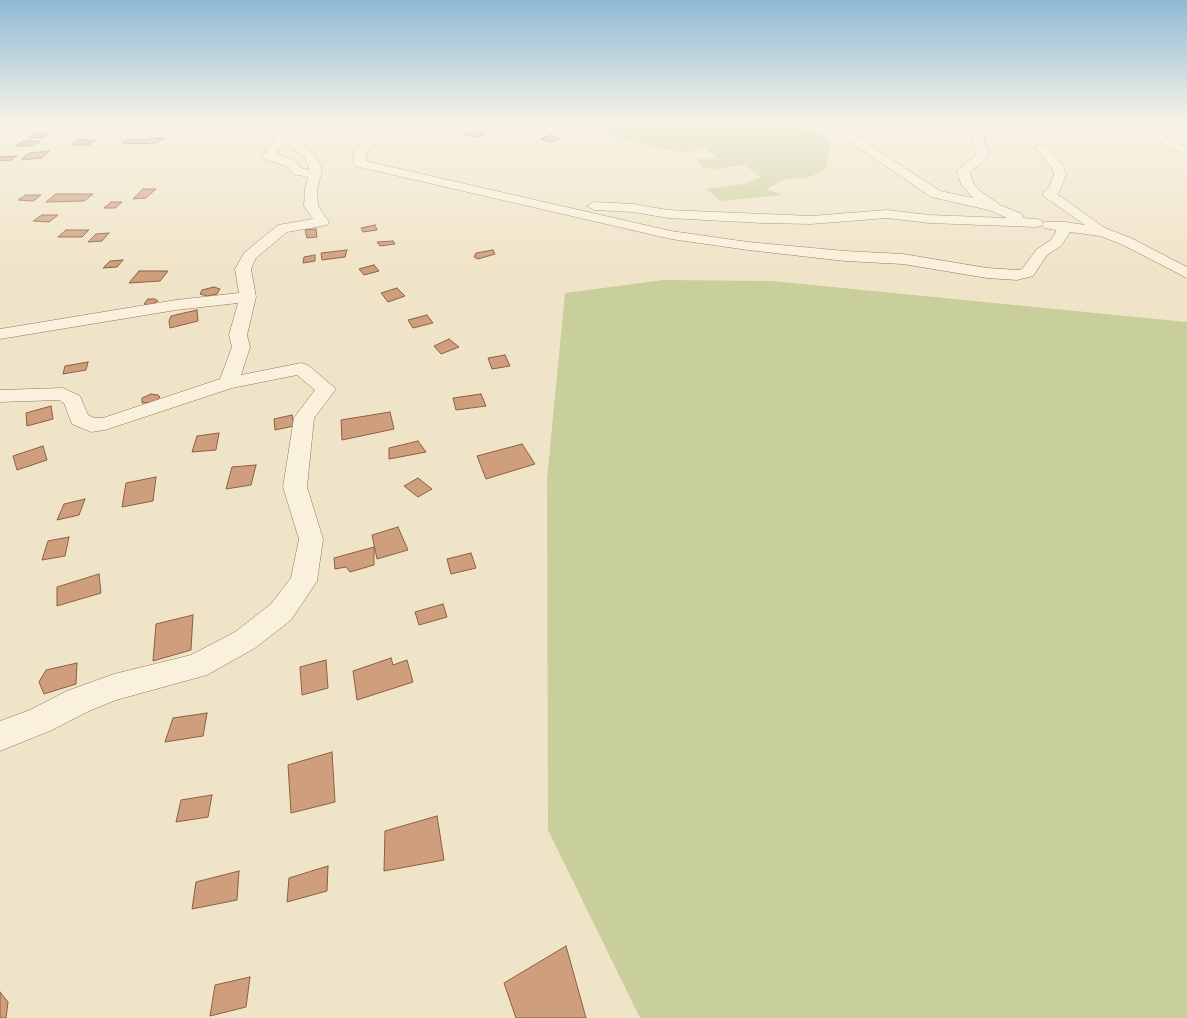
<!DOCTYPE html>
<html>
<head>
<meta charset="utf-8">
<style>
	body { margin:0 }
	canvas { display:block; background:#f0e4c8 }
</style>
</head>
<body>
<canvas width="1187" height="1018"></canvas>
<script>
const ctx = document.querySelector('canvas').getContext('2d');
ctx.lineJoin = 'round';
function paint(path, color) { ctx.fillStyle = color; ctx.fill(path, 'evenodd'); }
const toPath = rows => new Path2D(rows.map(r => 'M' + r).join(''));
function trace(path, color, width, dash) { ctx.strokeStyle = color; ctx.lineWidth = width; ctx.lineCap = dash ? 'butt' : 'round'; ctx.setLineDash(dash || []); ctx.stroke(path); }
paint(toPath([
	[554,123,766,123,772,128,780,124,817,131,830,145,826,169,807,178,784,179,767,189,782,195,721,201,706,189,744,184,761,177,744,165,715,169,704,168,697,159,718,159,705,148,687,152,667,150,616,137,599,130,567,127],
	[663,280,772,281,1187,322,1187,1018,640,1018,548,830,547,479,565,293]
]), '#c9cf9b');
const building = toPath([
	[472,131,486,133,478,137,464,135,472,131],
	[50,132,43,137,28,138,35,133,50,132],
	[550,135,560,138,552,142,541,139,550,135],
	[151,138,164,138,155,144,122,143,129,139,148,140,151,138],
	[78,140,96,140,89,145,71,145,78,140],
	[23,141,40,141,32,146,15,146,23,141],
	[49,151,42,158,21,160,29,153,49,151],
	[17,156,11,160,0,161,0,157,17,156],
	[143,189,156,189,146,198,133,199,143,189],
	[56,194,93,194,84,201,46,202,56,194],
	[26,195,41,195,33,201,18,200,26,195],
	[111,202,122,202,115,208,104,208,111,202],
	[42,215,58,215,49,222,33,221,42,215],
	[375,225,377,230,363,232,361,228,375,225],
	[316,229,317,237,307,238,305,230,316,229],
	[66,230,89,230,82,237,58,237,66,230],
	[109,233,102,241,88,242,96,234,109,233],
	[393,241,395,244,380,246,377,242,393,241],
	[347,250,345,257,322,260,321,253,347,250],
	[493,250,495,254,478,259,474,257,476,253,493,250],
	[315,255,315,261,303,263,304,257,315,255],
	[123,260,117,267,103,268,110,261,123,260],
	[374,265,379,271,364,275,359,269,374,265],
	[139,271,168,271,160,281,129,283,139,271],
	[214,287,220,289,217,294,207,296,200,294,202,290,214,287],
	[397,288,405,296,388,302,381,293,397,288],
	[148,299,155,299,158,301,150,305,144,304,148,299],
	[197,310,198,321,170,328,169,321,171,316,197,310],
	[427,315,433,323,413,328,408,320,427,315],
	[449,339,459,347,441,354,434,346,449,339],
	[505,355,510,366,492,369,488,358,505,355],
	[88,362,86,370,63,374,65,366,88,362],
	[151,394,158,395,160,397,155,402,142,403,142,398,151,394],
	[481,394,486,406,456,410,453,398,481,394],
	[51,406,53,419,27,426,26,413,51,406],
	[390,412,394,429,342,440,341,420,390,412],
	[292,415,294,426,275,430,274,419,292,415],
	[219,433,216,450,192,452,197,436,219,433],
	[418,441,426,452,389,459,389,448,418,441],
	[522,444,535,464,486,479,477,456,522,444],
	[43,446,47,460,17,470,13,456,43,446],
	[256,465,251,485,226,489,232,467,256,465],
	[156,477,153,501,122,507,126,483,156,477],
	[418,478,432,489,418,497,404,486,418,478],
	[85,499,79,515,57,520,64,504,85,499],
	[398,527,408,550,377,559,372,535,398,527],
	[69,537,65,556,42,560,48,541,69,537],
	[374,547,374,565,350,572,346,567,335,569,334,558,374,547],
	[471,553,476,568,451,574,447,559,471,553],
	[99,574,101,593,57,606,57,587,99,574],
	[443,604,447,617,419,625,415,612,443,604],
	[193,615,191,650,153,661,156,624,193,615],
	[391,658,393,665,407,660,413,682,357,700,353,671,391,658],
	[326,660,328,688,302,695,300,667,326,660],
	[77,663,76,684,44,694,39,682,46,670,77,663],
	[207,713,203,736,165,742,173,718,207,713],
	[332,752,335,802,291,813,288,765,332,752],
	[212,795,208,817,176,822,181,800,212,795],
	[437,816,444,860,384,871,385,831,437,816],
	[328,866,327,891,287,902,289,878,328,866],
	[239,871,237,900,192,909,196,882,239,871],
	[566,946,586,1018,516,1018,504,983,566,946],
	[250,977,246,1007,210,1016,215,985,250,977],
	[0,992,8,1002,6,1018,0,1018,0,992]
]);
paint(building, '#cf9f7d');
trace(building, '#8d5f41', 1);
const minor = toPath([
	[19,123,32,123,0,142,0,134,19,123],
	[283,123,298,123,290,128,289,134,313,152,322,170,317,189,318,206,329,222,327,225,322,226,287,232,256,258,251,269,256,297,247,335,250,347,241,375,301,363,308,365,336,389,314,418,307,487,323,539,317,581,291,620,255,648,207,675,116,700,89,711,52,730,0,751,0,721,30,710,67,691,114,674,191,655,235,632,271,604,291,578,299,539,283,487,294,418,315,390,297,375,232,388,105,430,91,432,72,424,64,403,59,400,0,402,0,390,63,388,80,396,88,415,94,418,103,418,220,379,232,347,229,335,238,303,176,310,0,339,0,329,176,300,239,293,235,269,244,253,278,225,313,219,304,206,305,189,308,177,293,174,286,166,264,159,262,156,277,135,280,126,283,123],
	[284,142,304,157,310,170,301,168,294,160,275,154,284,142],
	[317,123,341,123,381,131,383,133,379,141,367,152,365,161,671,231,748,242,845,251,903,254,987,268,1017,270,1022,269,1037,249,1051,240,1055,234,1056,230,1044,228,1042,225,1044,222,1065,222,1085,225,1042,195,1049,187,1054,175,1052,168,1035,147,1041,144,1045,145,1064,167,1066,175,1061,188,1057,194,1105,228,1131,238,1187,267,1187,278,1121,244,1100,236,1070,232,1061,246,1047,255,1033,276,1017,280,987,278,903,264,845,261,748,250,671,239,355,166,353,163,355,151,370,135,322,126,317,123],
	[823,123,836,123,940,191,973,198,961,184,957,171,975,156,977,151,972,142,974,123,984,123,984,142,989,151,984,161,970,172,973,183,979,190,1000,205,1022,214,1023,218,1036,219,1041,220,1043,223,1041,226,1036,227,929,223,887,218,811,224,762,223,668,218,633,212,594,210,587,206,594,202,633,204,668,210,811,216,887,210,929,215,1007,218,989,210,931,197,823,123],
	[1124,123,1138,123,1187,147,1187,156,1124,123]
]);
trace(minor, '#8d765c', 1);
paint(minor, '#faf1dc');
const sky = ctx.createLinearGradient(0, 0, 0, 266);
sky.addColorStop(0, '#8fbad6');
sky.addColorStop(0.46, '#f8f3e6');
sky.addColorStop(1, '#f8f3e600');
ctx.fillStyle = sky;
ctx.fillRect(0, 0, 1187, 266);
</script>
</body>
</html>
